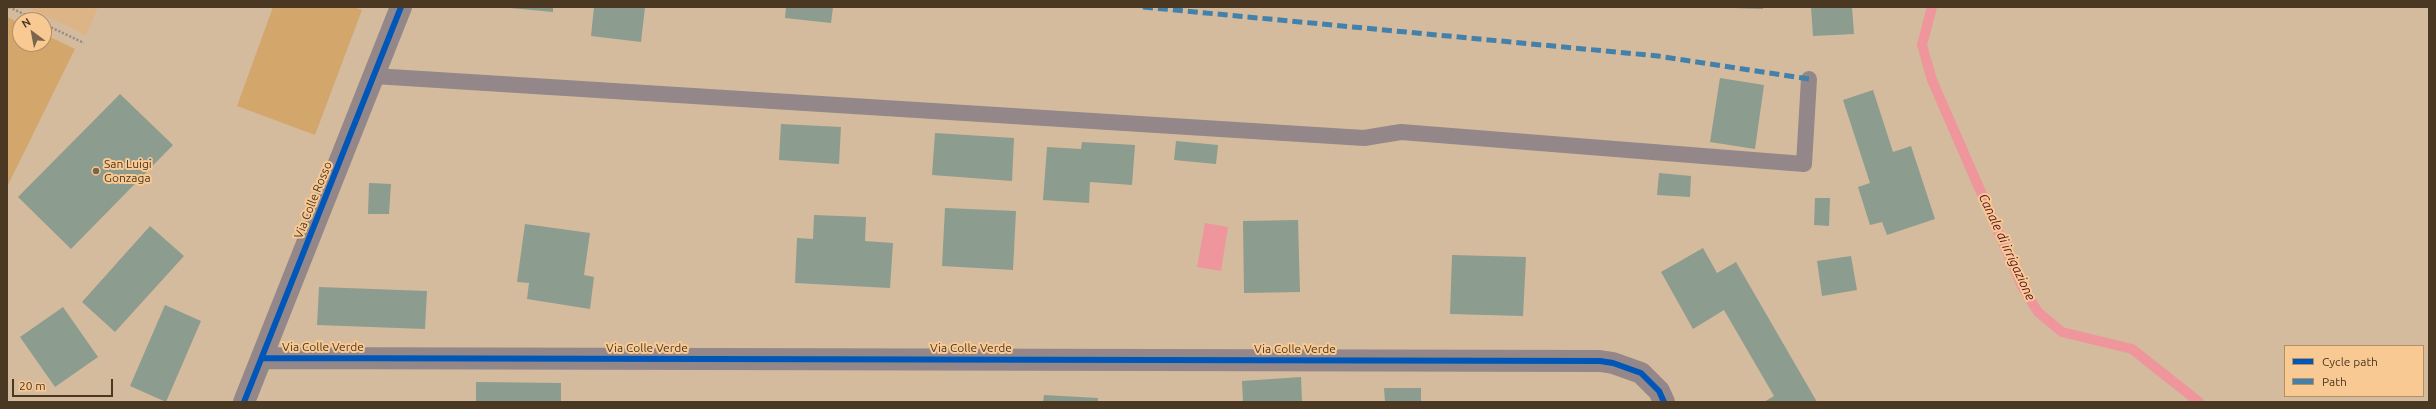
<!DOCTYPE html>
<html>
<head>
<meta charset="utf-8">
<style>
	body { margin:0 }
	#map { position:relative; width:2436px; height:409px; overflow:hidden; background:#d4bb9e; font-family:Ubuntu,sans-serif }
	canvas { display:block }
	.frame { position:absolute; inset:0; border:8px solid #4b3822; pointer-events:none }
	.legend { position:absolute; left:2284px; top:345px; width:140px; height:52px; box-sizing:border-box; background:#f9c993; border:1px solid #b38f66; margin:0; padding:5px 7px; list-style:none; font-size:12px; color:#4b3822 }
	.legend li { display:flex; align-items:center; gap:8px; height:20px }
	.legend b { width:20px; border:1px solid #b38f66 }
	.north { position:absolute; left:12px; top:12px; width:40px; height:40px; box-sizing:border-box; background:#f9c993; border:1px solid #b38f66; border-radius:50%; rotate:328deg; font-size:11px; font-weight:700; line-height:16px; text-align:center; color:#4b3822 }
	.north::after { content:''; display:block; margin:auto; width:14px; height:18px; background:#7b664d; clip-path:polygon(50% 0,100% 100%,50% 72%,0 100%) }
	.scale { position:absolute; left:12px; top:379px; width:101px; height:18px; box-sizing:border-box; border:2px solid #4b3822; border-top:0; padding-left:5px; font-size:12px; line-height:14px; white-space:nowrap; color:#4b3822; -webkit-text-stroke:3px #f9c993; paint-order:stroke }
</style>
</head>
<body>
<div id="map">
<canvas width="2436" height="409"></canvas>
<div class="frame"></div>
<ul class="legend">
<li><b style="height:5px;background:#0057b8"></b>Cycle path</li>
<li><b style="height:5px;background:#4381ab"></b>Path</li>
</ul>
<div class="north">N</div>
<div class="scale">20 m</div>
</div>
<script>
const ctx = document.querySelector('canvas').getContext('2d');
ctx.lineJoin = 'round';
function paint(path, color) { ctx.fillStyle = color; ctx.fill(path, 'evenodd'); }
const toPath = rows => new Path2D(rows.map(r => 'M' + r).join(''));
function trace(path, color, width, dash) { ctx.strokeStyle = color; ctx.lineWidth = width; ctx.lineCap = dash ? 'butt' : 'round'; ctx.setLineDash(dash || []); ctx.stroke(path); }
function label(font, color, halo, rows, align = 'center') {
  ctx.font = font + ' Ubuntu,sans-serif'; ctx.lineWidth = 4; ctx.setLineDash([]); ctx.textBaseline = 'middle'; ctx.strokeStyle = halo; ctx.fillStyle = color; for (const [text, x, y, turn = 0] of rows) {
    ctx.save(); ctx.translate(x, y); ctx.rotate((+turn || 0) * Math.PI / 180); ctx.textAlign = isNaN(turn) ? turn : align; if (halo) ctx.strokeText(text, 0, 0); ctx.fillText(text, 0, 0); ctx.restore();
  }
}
paint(toPath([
	[27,7,98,7,86,35]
]), '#dcb486');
paint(toPath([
	[273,7,354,7,362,10,315,135,237,106],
	[7,17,20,23,20,44,44,44,44,34,75,49,8,185]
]), '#d3a66c');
paint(toPath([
	[1205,223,1228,227,1221,271,1197,267]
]), '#ee969b');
trace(toPath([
	[1932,7,1922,45,1932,80,2022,286,2038,312,2062,332,2132,349,2199,402]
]), '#ee969b', 10);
paint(toPath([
	[500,7,553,7,553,12],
	[594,7,645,7,641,42,591,36],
	[786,7,833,7,831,23,785,18],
	[1732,7,1763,7,1763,9,1732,8],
	[1811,7,1852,7,1854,34,1813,36],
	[1720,78,1764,85,1755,149,1710,142],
	[1873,90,1893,152,1911,146,1935,219,1887,235,1882,222,1870,225,1858,187,1870,183,1843,100],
	[120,94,173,145,71,249,18,197],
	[781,124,841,127,839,164,779,160],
	[935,133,1014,138,1012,181,932,175],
	[1176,141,1218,145,1216,164,1174,160],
	[1082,142,1135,145,1132,185,1090,182,1089,203,1043,200,1047,147,1081,149],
	[1659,173,1691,176,1690,197,1657,195],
	[369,183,391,184,389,214,368,214],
	[1815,198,1830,198,1829,226,1814,225],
	[945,208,1016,211,1013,270,942,266],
	[814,215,866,217,865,241,893,243,890,288,795,283,797,238,813,239],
	[1298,220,1300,292,1244,293,1243,221],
	[525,224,590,233,584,275,594,277,590,309,527,299,529,283,517,282],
	[150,226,184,256,115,332,82,302],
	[1703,248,1717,273,1736,262,1817,402,1764,402,1774,396,1724,310,1693,329,1661,272],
	[1452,255,1526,257,1523,316,1450,314],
	[1851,256,1857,290,1822,296,1817,261],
	[319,287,427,291,425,329,317,325],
	[165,305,201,321,166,402,130,386],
	[63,307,98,357,55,387,20,337],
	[1301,377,1302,402,1243,402,1242,381],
	[476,382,561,383,561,402,476,402],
	[1384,388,1421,388,1421,402,1385,402],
	[1044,395,1098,398,1098,402,1043,402]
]), '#8c9c8e');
trace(toPath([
	[9,7,36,20],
	[44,24,84,43]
]), '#968a87', 2.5, [2, 2]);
trace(toPath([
	[374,76,1364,138,1401,132,1804,164,1809,79]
]), '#938789', 16);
trace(toPath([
	[262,358,1600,361,1613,363,1641,373,1659,391,1664,402],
	[244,402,401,7]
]), '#938789', 22);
trace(toPath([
	[1143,7,1658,56,1809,79]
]), '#4381ab', 5, [10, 5]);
trace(toPath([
	[262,358,1600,361,1613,363,1641,373,1659,391,1664,402],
	[244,402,401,7]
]), '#0057b8', 6);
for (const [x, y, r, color] of [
	[96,171,4,"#7b664d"]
]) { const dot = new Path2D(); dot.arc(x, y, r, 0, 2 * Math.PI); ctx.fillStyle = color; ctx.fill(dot); trace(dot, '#f9c993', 1.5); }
label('12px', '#4b3822', '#f9c993', [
	["San Luigi",104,164],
	["Gonzaga",104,178]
], 'left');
label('12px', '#4b3822', '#f9c993', [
	["Via Colle Rosso",313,200,-68],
	["Via Colle Verde",323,347],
	["Via Colle Verde",647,348],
	["Via Colle Verde",971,348],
	["Via Colle Verde",1295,349]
]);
label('italic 13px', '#5a1326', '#f9c993', [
	["Canale di irrigazione",2007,247,65]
]);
</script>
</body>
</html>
